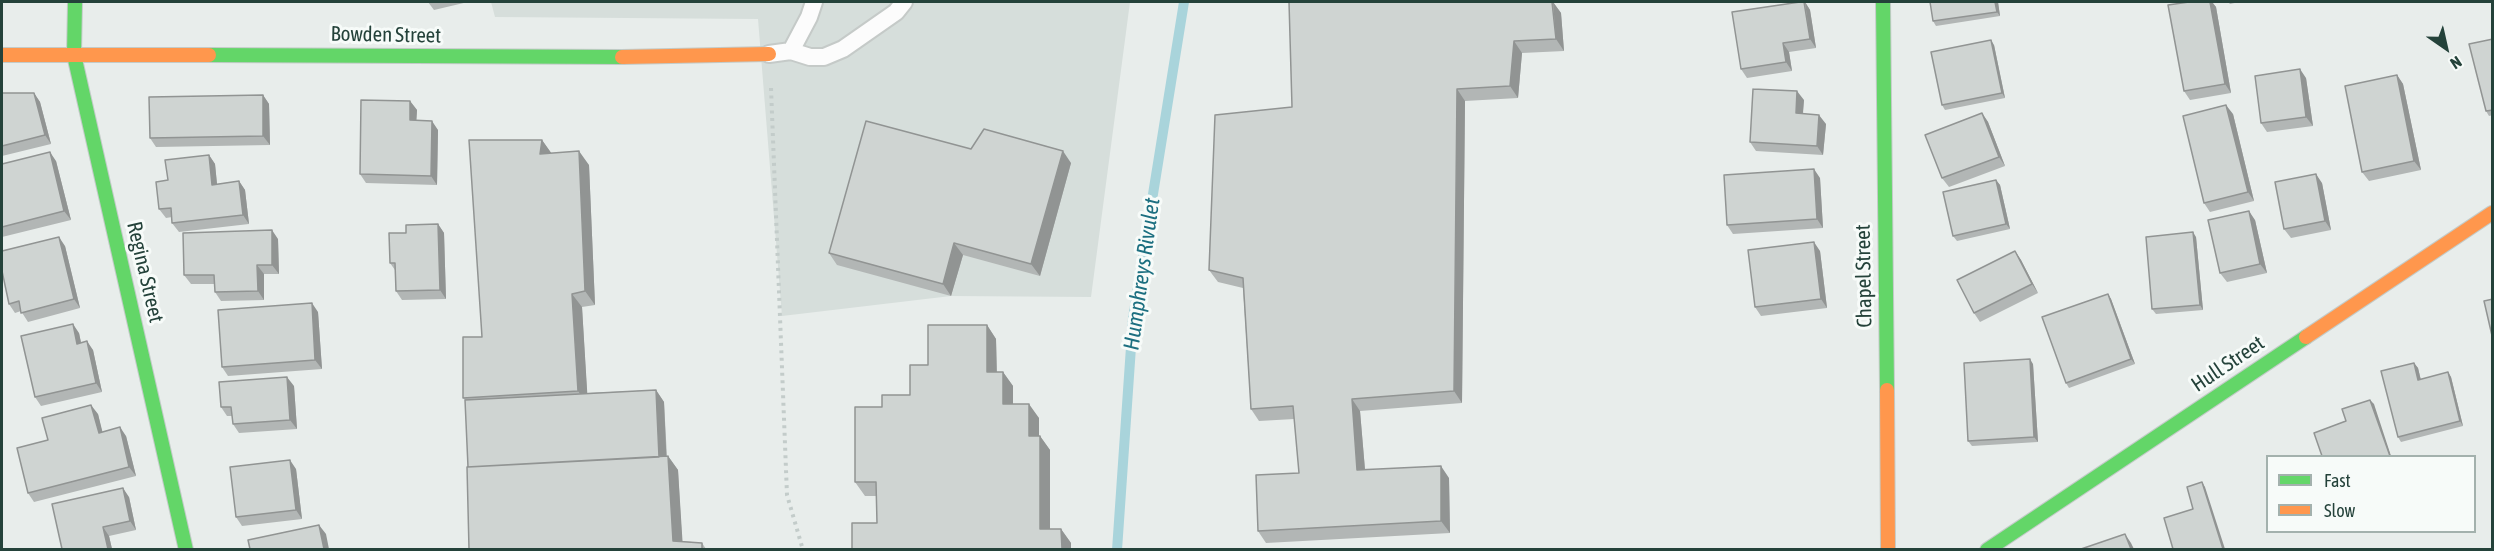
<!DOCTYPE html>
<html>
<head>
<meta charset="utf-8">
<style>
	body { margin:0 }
	#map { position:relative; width:2494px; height:551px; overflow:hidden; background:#e8edeb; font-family:"Asap Condensed",sans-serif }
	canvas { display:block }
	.frame { position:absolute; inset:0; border:3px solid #24423a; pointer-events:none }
	.legend { position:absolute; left:2266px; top:455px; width:210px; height:78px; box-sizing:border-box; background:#f7fbf9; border:2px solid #a3b1ad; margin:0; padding:8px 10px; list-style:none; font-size:18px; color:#24423a }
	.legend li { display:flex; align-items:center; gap:12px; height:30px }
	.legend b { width:30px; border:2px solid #a3b1ad }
	.north { position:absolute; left:2416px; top:18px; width:60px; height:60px; -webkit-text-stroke:4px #f7fbf9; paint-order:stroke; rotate:146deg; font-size:16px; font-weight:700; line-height:24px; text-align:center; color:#24423a }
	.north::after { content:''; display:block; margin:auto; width:21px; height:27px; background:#24423a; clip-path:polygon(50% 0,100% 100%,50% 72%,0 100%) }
</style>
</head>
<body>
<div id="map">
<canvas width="2494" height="551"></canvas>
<div class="frame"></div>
<ul class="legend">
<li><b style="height:8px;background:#63d668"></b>Fast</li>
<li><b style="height:8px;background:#ff974d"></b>Slow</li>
</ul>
<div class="north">N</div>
</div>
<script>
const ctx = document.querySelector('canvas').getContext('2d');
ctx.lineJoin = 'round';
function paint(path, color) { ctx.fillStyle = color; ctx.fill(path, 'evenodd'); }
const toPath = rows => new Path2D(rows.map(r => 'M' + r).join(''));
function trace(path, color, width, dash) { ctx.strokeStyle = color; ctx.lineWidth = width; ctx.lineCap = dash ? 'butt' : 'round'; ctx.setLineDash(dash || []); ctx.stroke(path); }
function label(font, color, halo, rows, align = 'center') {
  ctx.font = font + ' "Asap Condensed",sans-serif'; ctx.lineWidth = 6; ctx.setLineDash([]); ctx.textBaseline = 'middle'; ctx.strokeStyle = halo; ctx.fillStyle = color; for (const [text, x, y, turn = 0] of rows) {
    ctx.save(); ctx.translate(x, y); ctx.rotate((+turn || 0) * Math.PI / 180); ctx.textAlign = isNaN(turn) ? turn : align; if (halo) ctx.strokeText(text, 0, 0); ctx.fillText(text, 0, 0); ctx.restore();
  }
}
paint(toPath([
	[491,2,1130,2,1091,297,951,296,782,316,758,19,495,17]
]), '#d6dedb');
trace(toPath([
	[1117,550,1133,318,1184,2]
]), '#a9d4db', 10);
const lane = toPath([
	[791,51,809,17,814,2],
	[769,54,791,51,810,57,824,57,843,49,896,12,904,2]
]);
const fast = toPath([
	[75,2,74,55,186,550],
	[1883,2,1887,390],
	[209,55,622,57],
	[1987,550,2306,337]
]);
const slow = toPath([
	[2,55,209,55],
	[622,57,769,54],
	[2306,337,2492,213],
	[1887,390,1888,550]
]);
trace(lane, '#c5cac8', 20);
trace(fast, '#c3cbc8', 16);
trace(slow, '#c3cbc8', 16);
trace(toPath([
	[771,88,787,495,803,550]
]), '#c3ccca', 4, [3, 4.5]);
trace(lane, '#fcfcfc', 16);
trace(fast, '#63d668', 14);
trace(slow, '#ff974d', 14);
paint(toPath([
	[428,2,468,2,434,10],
	[1553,2,1561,13,1564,51,1522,53,1518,98,1465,101,1462,403,1360,411,1365,469,1449,478,1450,533,1266,543,1258,531,1299,473,1294,419,1259,421,1251,409,1243,288,1218,282,1209,270,1292,107],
	[1805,2,1810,10,1816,48,1789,52,1792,71,1747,78,1741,69],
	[1930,2,1998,2,2000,16,1936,26,1933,21],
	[2189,2,2212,2,2216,7,2231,93,2190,100,2184,91],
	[2228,2,2239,2,2230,4],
	[2493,39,2493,115,2489,116,2486,111],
	[1994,45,2005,98,1945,110,1942,105],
	[2397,75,2403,84,2421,170,2369,181,2362,172],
	[2306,78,2313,126,2267,132,2261,123],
	[2,93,34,93,40,102,51,144,2,156],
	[263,95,269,104,270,145,156,147,150,138],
	[1804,100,1803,114,1826,124,1823,155,1756,151,1750,142],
	[410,101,417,110,416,120,438,130,437,185,366,183,360,174],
	[1982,113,1988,122,2005,166,1949,187,1942,178],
	[2233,114,2254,201,2210,212,2204,203],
	[542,140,551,153,589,165,595,305,582,307,587,393,656,390,664,402,667,457,668,456,678,470,682,541,702,543,706,549,469,549,468,467,465,400,463,398],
	[971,149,1071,163,1040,276,963,255,951,296,837,265,829,253],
	[209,155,215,164,217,184,239,181,245,190,249,224,179,232,172,223,172,217,166,218,159,209,168,180],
	[56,161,71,220,2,237,2,164],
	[1820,178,1823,228,1733,234,1727,225],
	[1996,180,2000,185,2010,229,1957,241,1953,236],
	[2322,183,2331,230,2291,238,2284,229],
	[2255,220,2267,273,2227,282,2220,273],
	[438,224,444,233,446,299,402,300,396,291,395,270,390,263,406,233],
	[2196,237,2203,310,2156,314,2152,309],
	[278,239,279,274,264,274,264,300,221,301,215,292,215,284,191,284,184,275],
	[65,246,80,308,28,322,21,311,15,313,9,304],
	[1820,251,1827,308,1761,316,1755,307],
	[2015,251,2021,260,2038,293,1980,322,1974,313],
	[2108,294,2111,299,2135,364,2069,388,2066,383],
	[318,312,322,369,228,376,222,367],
	[987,325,996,339,997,372,1003,372,1013,386,1013,404,1039,418,1039,436,1040,436,1050,450,1050,529,1061,529,1071,543,877,523,876,496,865,496,855,482,882,407,910,395,928,365],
	[79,333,81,343,93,350,102,392,41,406,35,397],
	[2414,363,2418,368,2421,380,2448,372,2451,377,2463,426,2401,442,2398,437],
	[2033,364,2038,442,1972,446,1968,441],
	[294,386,297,429,239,433,233,424,232,416,227,416,221,407],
	[98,414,102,432,126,436,136,476,34,502,28,493,48,440],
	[296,469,302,519,242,526,236,517],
	[129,497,136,530,109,536,112,549,62,549]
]), '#b2b6b5');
paint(toPath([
	[1553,2,1561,13,1564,51,1556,39],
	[1805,2,1810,10,1816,48,1810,39],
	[1995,2,1998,2,2000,16,1997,12],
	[2210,2,2212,2,2216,7,2231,93,2225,84],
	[1991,40,1994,45,2005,98,2002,93],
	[1514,41,1522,53,1518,98,1510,86],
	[1783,43,1789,52,1792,71,1786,62],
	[2300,69,2306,78,2313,126,2306,117],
	[2397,75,2403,84,2421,170,2414,161],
	[1457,89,1465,101,1462,403,1454,391],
	[1797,91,1804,100,1802,122,1796,113],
	[34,93,40,102,51,144,45,135],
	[263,95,269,104,270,145,263,136],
	[410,101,417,110,416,129,410,120],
	[2226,105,2233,114,2254,201,2248,192],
	[1982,113,1988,122,2005,166,1999,157],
	[1819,115,1826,124,1823,155,1817,146],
	[432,121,438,130,437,185,431,176],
	[542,140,552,154,540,154],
	[579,151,589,165,595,305,585,291],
	[1063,151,1071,163,1040,276,1031,264],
	[50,152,56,161,71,220,64,211],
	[209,155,215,164,218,194,212,185],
	[1814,169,1820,178,1823,228,1817,219],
	[2316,174,2322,183,2331,230,2325,221],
	[1996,180,2000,185,2010,229,2006,224],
	[239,181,245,190,249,224,243,215],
	[2249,211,2255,220,2267,273,2260,264],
	[438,224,444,233,446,299,440,290],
	[272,230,278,239,279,274,272,265],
	[2193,232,2196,237,2203,310,2200,305],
	[59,237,65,246,80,308,74,299],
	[1814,242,1820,251,1827,308,1821,299],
	[954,243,963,255,951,296,943,284],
	[2015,251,2021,260,2038,293,2032,284],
	[257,265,264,274,264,300,258,291],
	[572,294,582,307,588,405,578,391],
	[2108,294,2111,299,2135,364,2131,359],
	[312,303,318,312,322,369,315,360],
	[73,324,79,333,83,352,77,344],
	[987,325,996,339,997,386,987,372],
	[87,341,93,350,102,392,96,383],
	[2030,359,2033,364,2038,442,2034,437],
	[2414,363,2418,368,2422,385,2418,380],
	[1003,372,1013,386,1013,418,1003,404],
	[2448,372,2451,377,2463,426,2460,421],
	[287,377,294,386,297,429,290,420],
	[656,390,664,402,667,471,659,459],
	[1352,399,1360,411,1366,482,1357,470],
	[2370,400,2374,404,2391,456,2390,456],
	[1029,404,1039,418,1039,450,1029,436],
	[91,405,98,414,105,442,99,433],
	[120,427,126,436,136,476,129,467],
	[1040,436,1050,450,1050,543,1040,529],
	[668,456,678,470,683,549,673,541],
	[290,460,296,469,302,519,296,510],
	[1441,466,1449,478,1450,533,1441,521],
	[2202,482,2205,487,2225,549,2223,549],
	[123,488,129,497,136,530,130,521],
	[319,525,326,534,329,549,324,549],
	[103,527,109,536,112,549,108,549],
	[1061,529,1071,543,1071,549,1062,549],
	[2125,534,2131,543,2134,549,2131,549]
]), '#919493');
const building = toPath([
	[1289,2,1552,2,1556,39,1514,41,1510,86,1457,89,1454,391,1352,399,1357,470,1441,466,1441,521,1258,531,1256,475,1299,473,1293,406,1251,409,1243,278,1209,270,1215,115,1292,107,1289,2],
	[1800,2,1804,2,1810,39,1783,43,1786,62,1741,69,1732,12,1800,2],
	[1930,2,1995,2,1997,12,1933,21,1930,2],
	[2189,2,2210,2,2225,84,2184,91,2168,5,2189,2],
	[2493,39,2493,110,2486,111,2469,44,2493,39],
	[1991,40,2002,93,1942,105,1931,52,1991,40],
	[2300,69,2306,117,2261,123,2255,76,2300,69],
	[2397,75,2414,161,2362,172,2345,86,2397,75],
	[1753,89,1797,91,1796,113,1819,115,1817,146,1750,142,1753,89],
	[2,93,34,93,45,135,2,146,2,93],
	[263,95,263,136,150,138,149,97,263,95],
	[361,100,410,101,410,120,432,121,431,176,360,174,361,100],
	[2226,105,2248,192,2204,203,2183,116,2226,105],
	[1982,113,1999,157,1942,178,1925,135,1982,113],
	[866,121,971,149,984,129,1063,151,1031,264,954,243,943,284,829,253,866,121],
	[469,140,542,140,540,154,579,151,585,291,572,294,578,391,463,398,463,337,482,337,469,140],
	[50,152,64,211,2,227,2,164,50,152],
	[209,155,212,185,239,181,243,215,172,223,171,208,159,209,156,182,168,180,165,160,209,155],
	[1814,169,1817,219,1727,225,1724,175,1814,169],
	[2316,174,2325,221,2284,229,2275,182,2316,174],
	[1996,180,2006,224,1953,236,1943,192,1996,180],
	[2249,211,2260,264,2220,273,2208,220,2249,211],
	[438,224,440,290,396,291,395,263,390,263,389,233,406,233,406,225,438,224],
	[272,230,272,265,257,265,258,291,215,292,214,275,184,275,183,233,272,230],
	[2193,232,2200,305,2152,309,2146,237,2193,232],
	[59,237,74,299,21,313,19,301,9,304,2,271,2,251,59,237],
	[1814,242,1821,299,1755,307,1748,250,1814,242],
	[2015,251,2032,284,1974,313,1957,280,2015,251],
	[2108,294,2131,359,2066,383,2042,317,2108,294],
	[2493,299,2493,340,2484,301,2493,299],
	[312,303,315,360,222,367,218,310,312,303],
	[73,324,77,344,87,341,96,383,35,397,21,336,73,324],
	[928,325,987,325,987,372,1003,372,1003,404,1029,404,1029,436,1040,436,1040,529,1061,529,1062,549,852,549,852,523,877,523,876,482,855,482,855,407,882,407,882,395,910,395,910,365,928,365,928,325],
	[2030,359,2034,437,1968,441,1964,363,2030,359],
	[2414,363,2418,380,2448,372,2460,421,2398,437,2381,371,2414,363],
	[287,377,290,420,233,424,231,407,221,407,219,382,287,377],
	[656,390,659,457,468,467,465,400,656,390],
	[2370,400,2390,456,2322,456,2314,433,2346,421,2342,409,2370,400],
	[91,405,99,433,120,427,129,467,28,493,17,448,48,440,42,418,91,405],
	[668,456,673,541,702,543,702,549,469,549,467,467,668,456],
	[290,460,296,510,236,517,230,467,290,460],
	[2202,482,2223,549,2173,549,2164,518,2193,509,2187,487,2202,482],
	[123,488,130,521,103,527,108,549,62,549,52,504,123,488],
	[319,525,324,549,250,549,248,540,319,525],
	[2125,534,2131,549,2081,549,2125,534]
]);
paint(building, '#cfd4d2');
trace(building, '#919493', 1.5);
label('21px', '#24423a', '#f7fbf9', [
	["Bowden Street",386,35,1],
	["Regina Street",145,272,77],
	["Chapel Street",1864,276,-91],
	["Hull Street",2228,364,-34]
]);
label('italic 22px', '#1c6f80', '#f7fbf9', [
	["Humphreys Rivulet",1142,274,-82]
]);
</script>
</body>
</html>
